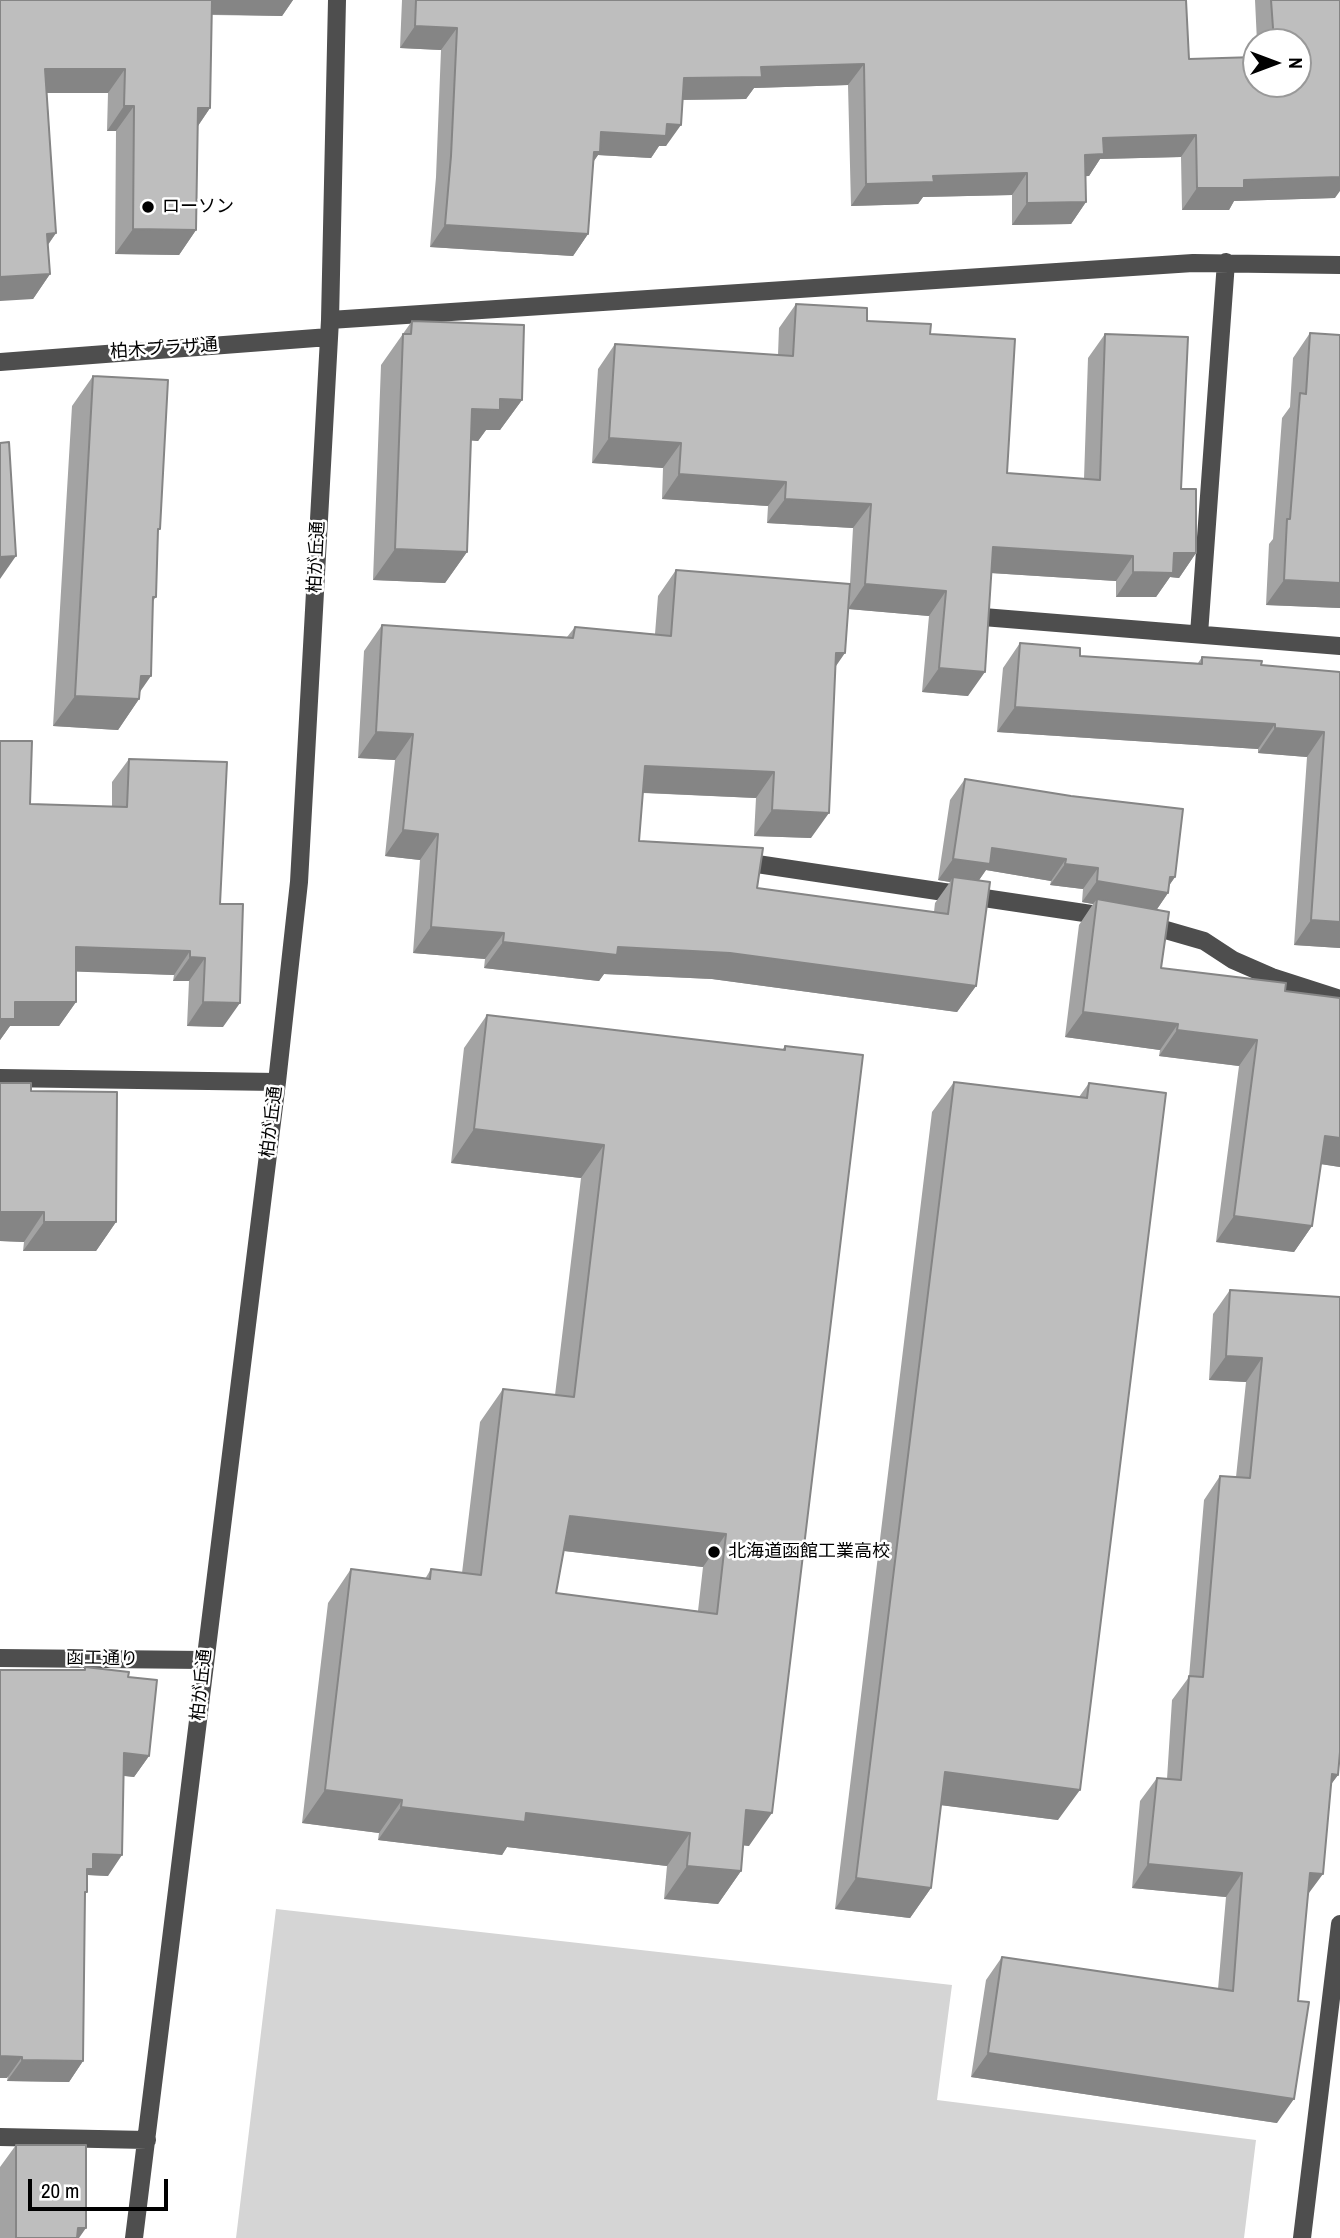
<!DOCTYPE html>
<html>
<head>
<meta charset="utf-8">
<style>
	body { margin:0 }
	#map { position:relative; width:1340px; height:2238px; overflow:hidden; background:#fff; font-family:"Archivo Narrow",sans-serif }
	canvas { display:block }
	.north { position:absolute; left:1242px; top:28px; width:70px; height:70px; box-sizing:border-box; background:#fff; border:2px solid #999; border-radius:50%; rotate:90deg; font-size:19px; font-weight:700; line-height:28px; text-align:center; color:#000 }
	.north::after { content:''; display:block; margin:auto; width:24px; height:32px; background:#000; clip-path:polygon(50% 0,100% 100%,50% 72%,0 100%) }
	.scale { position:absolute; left:28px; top:2179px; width:140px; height:32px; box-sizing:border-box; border:4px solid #000; border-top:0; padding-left:9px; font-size:21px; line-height:24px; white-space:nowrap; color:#000; -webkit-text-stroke:5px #fff; paint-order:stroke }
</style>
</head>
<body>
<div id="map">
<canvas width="1340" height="2238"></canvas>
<div class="north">N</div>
<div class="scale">20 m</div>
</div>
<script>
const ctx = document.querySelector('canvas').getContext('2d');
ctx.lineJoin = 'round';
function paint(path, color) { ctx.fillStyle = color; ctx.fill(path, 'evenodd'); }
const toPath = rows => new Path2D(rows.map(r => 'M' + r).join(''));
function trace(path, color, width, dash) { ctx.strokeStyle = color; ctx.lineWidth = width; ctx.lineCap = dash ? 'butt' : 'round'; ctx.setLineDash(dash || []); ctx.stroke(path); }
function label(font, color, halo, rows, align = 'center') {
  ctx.font = font + ' "Archivo Narrow","Noto Sans JP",sans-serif'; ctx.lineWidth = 5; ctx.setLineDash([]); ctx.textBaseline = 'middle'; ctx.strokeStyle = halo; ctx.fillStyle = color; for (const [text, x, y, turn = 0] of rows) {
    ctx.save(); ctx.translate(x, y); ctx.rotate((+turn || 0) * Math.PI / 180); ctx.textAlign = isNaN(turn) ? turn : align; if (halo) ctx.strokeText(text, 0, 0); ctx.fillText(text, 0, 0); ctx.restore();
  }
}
paint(toPath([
	[276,1909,952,1985,937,2100,1256,2140,1244,2238,236,2238]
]), '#d5d5d5');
trace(toPath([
	[330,320,1193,263,1340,265],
	[0,362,329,337],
	[983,617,1340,646],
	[1199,634,1226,262],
	[737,861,1111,917],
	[1145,924,1204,941,1233,960,1272,977,1340,999],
	[0,1078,277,1082],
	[0,1658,204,1660],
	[0,2137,147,2140],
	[134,2238,277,1082,299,882,330,320,337,0],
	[1302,2238,1340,1924]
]), '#4e4e4e', 18);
paint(toPath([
	[0,0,293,0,282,16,212,15,210,108,198,126,196,230,179,255,115,254,116,131,107,131,108,93,47,93,56,233,48,245,50,274,33,299],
	[402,0,1186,0,1189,59,1256,84,1298,42,1257,42,1255,0,1340,0,1335,198,1234,201,1229,210,1182,210,1181,157,1100,159,1089,176,1086,176,1086,202,1071,224,1012,225,1012,195,923,197,918,204,851,206,848,85,754,88,746,99,683,100,666,146,659,146,651,158,598,155,593,162,588,234,573,256,430,247,436,177,441,50,400,48],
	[796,304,930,334,1007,473,1084,479,1088,358,1105,334,1181,489,1196,553,1179,578,1170,577,1156,597,1116,597,1116,581,991,573,968,696,922,692,929,616,849,609,835,667,811,838,754,836,756,798,643,793,639,841,757,888,934,912,935,903,950,882,938,880,950,800,965,779,1175,877,1169,885,1168,893,1157,909,1161,968,1285,991,1340,998,1340,1167,1321,1164,1312,1226,1294,1252,1216,1242,1239,1066,1159,1056,1160,1050,1065,1037,1079,925,1093,904,1082,902,1083,889,1050,885,1051,881,986,870,979,880,976,986,957,1012,712,979,604,974,599,981,484,968,485,959,413,953,420,860,385,856,395,760,358,758,364,651,382,625,567,637,575,627,655,634,658,596,676,570,850,584,853,528,767,523,768,506,662,499,663,468,592,463,598,369,615,344,778,355,779,328],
	[412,321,522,400,500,430,486,430,478,441,470,440,467,552,445,583,373,580,381,365],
	[1310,333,1340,335,1340,608,1266,605,1269,544,1273,539,1282,418,1290,407,1293,358],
	[93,376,158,532,156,597,153,601,139,699,118,730,53,726,72,406],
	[1020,643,1080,656,1198,663,1202,657,1261,665,1340,672,1340,948,1294,945,1307,757,1258,753,1258,749,997,732,1003,668],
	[0,741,30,804,112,807,112,782,129,759,220,904,223,1027,187,1026,189,981,173,981,174,975,76,971,76,1002,59,1026,10,1026,0,1040],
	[487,1015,782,1050,785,1046,749,1846,743,1845,741,1871,718,1904,664,1899,667,1866,507,1847,502,1855,378,1840,379,1833,302,1823,328,1603,351,1569,425,1579,431,1569,462,1573,480,1422,503,1389,555,1395,581,1178,451,1163,464,1048],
	[564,1551,703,1567,698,1611,556,1593],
	[954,1082,1079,1097,1089,1083,1058,1820,941,1805,931,1888,910,1918,835,1909,932,1112],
	[0,1083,31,1091,116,1222,96,1251,23,1251,24,1242,0,1241],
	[1230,1290,1340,1297,1338,1775,1331,1784,1307,1895,1277,2123,971,2077,986,1980,1002,1957,1218,1989,1226,1897,1132,1888,1140,1801,1157,1778,1167,1779,1172,1700,1189,1677,1204,1500,1220,1476,1236,1477,1246,1382,1209,1380,1213,1314],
	[85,1667,128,1677,149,1756,134,1777,124,1776,108,1876,88,1875,87,1877,85,1895,83,2061,69,2082,7,2081,83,1670],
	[16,2145,79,2238,0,2238,0,2167]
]), '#a3a3a3');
paint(toPath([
	[205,0,293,0,282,16,195,14],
	[415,26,457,28,441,50,400,48],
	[864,64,848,85,754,88,746,99,669,100,684,78,761,67],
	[45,69,125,69,108,93,28,93],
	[124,106,134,106,116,131,107,131],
	[198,108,210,108,193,133],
	[667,124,681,125,666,146,659,146,651,158,598,155,585,174,601,132],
	[1196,135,1181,157,1100,159,1089,176,1070,177,1085,155,1103,138],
	[1027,173,1012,195,923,197,918,204,851,206,866,184,933,176],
	[1340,177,1340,191,1335,198,1234,201,1229,210,1182,210,1197,188,1244,180],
	[1086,202,1071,224,1012,225,1027,203],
	[445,225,588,234,573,256,430,247],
	[133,229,196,230,179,255,115,254],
	[56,233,39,257,47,234],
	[50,274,33,299,0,301,0,277],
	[500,399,522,400,500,430,486,430,478,441,450,439,472,409],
	[609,438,681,443,663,468,592,463],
	[679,474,786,482,768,506,662,499],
	[785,499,871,504,853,528,767,523],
	[993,547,1133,556,1116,581,975,572],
	[395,549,467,552,445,583,373,580],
	[1174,553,1196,553,1179,578,1170,577,1156,597,1116,597,1133,572],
	[16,556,0,579,0,557],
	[1284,580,1340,583,1340,608,1266,605],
	[865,584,946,591,929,616,848,609],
	[836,653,845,653,827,679],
	[939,668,985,672,968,696,922,692],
	[141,676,151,676,135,699,139,699,118,730,53,726,75,696],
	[1015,707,1275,724,1258,749,997,732],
	[1275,728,1324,732,1307,757,1258,753],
	[376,732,413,734,395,760,358,758],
	[645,766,774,772,756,798,627,792],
	[772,810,829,813,811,838,754,836],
	[403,830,438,834,420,860,385,856],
	[992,848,1066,859,1051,881,986,870,975,886,953,877,950,882,938,880,953,859],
	[1065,864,1098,868,1083,889,1050,885],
	[1170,877,1175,877,1164,893,1168,893,1153,915,1097,899,1093,904,1082,902,1097,881],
	[1311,920,1340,922,1340,948,1294,945],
	[431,927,504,933,485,959,413,953],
	[503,942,730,953,976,986,957,1012,712,979,604,974,599,981,484,968],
	[76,947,190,951,174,975,59,971],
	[190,957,205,958,189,981,173,981],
	[15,1002,76,1002,59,1026,10,1026,0,1040,0,1019],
	[203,1002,240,1003,223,1027,187,1026],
	[1083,1012,1178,1024,1160,1050,1065,1037],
	[1177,1030,1257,1040,1239,1066,1159,1056],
	[474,1129,604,1145,581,1178,451,1163],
	[1325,1136,1340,1138,1340,1167,1307,1162],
	[0,1212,44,1212,24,1242,0,1241],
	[1234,1216,1312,1226,1294,1252,1216,1242],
	[44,1222,116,1222,96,1251,23,1251],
	[1226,1356,1262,1358,1246,1382,1209,1380],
	[570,1516,726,1534,703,1567,547,1549],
	[124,1753,149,1756,134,1777,110,1774],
	[945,1772,1080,1790,1058,1820,924,1803],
	[1332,1774,1338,1775,1321,1798],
	[325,1790,402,1800,379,1833,302,1823],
	[401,1807,526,1813,690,1833,667,1866,507,1847,502,1855,378,1840],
	[746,1810,772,1813,749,1846,723,1843],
	[93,1854,122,1855,108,1876,88,1875,78,1890],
	[1148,1864,1242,1873,1226,1897,1132,1888],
	[687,1866,741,1871,718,1904,664,1899],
	[1310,1873,1323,1874,1306,1897],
	[856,1878,931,1888,910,1918,835,1909],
	[988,2053,1294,2099,1277,2123,971,2077],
	[0,2056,22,2057,7,2078,0,2078],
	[22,2060,83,2061,69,2082,7,2081],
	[78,2228,86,2228,79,2238,71,2238]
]), '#858585');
const building = toPath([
	[0,0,212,0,210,108,198,108,196,230,133,229,134,106,124,106,125,69,45,69,56,233,47,234,50,274,0,277,0,0],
	[416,0,1186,0,1189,59,1256,57,1256,84,1298,84,1298,42,1274,42,1271,0,1340,0,1340,177,1244,180,1244,188,1197,188,1196,135,1103,138,1104,154,1085,155,1086,202,1027,203,1027,173,933,176,934,182,866,184,864,64,761,67,762,77,684,78,681,125,667,124,666,136,601,132,600,152,594,152,588,234,445,225,451,156,457,28,415,26,416,0],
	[796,304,867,308,867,321,931,324,930,334,1015,339,1007,473,1100,480,1105,334,1188,337,1181,489,1196,489,1196,553,1174,553,1173,573,1133,572,1133,556,993,547,985,672,939,668,946,591,865,584,871,504,785,499,786,482,679,474,681,443,609,438,615,344,793,356,796,304],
	[412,321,524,325,522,400,500,399,500,410,472,409,467,552,395,549,403,334,411,334,412,321],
	[1310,333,1340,335,1340,583,1284,580,1287,519,1290,519,1300,393,1306,394,1310,333],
	[93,376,168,380,160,529,158,529,156,597,153,597,151,676,141,676,139,699,75,696,93,376],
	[9,442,16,556,0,557,0,443,9,442],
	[676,570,850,584,845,653,836,653,829,813,772,810,774,772,645,766,639,841,763,848,757,888,948,914,953,877,990,882,976,986,730,953,618,947,617,955,503,942,504,933,431,927,438,834,403,830,413,734,376,732,382,625,573,638,575,627,671,636,676,570],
	[1020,643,1080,648,1080,656,1202,664,1202,657,1262,661,1261,665,1340,672,1340,922,1311,920,1324,732,1275,728,1275,724,1015,707,1020,643],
	[0,741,32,741,30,804,127,807,129,759,227,762,220,904,243,904,240,1003,203,1002,205,958,190,957,190,951,76,947,76,1002,15,1002,15,1019,0,1019,0,741],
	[965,779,1071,796,1183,809,1175,877,1170,877,1168,893,1097,881,1098,868,1065,864,1066,859,992,848,990,864,953,859,965,779],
	[1097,899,1169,912,1161,968,1286,983,1285,991,1340,998,1340,1138,1325,1136,1312,1226,1234,1216,1257,1040,1177,1030,1178,1024,1083,1012,1097,899],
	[487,1015,785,1050,785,1046,863,1055,772,1813,746,1810,741,1871,687,1866,690,1833,526,1813,525,1822,401,1807,402,1800,325,1790,351,1569,430,1579,431,1569,481,1575,503,1389,574,1397,604,1145,474,1129,487,1015],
	[570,1516,726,1534,717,1614,556,1593,570,1516],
	[954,1082,1087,1098,1089,1083,1166,1093,1080,1790,945,1772,931,1888,856,1878,954,1082],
	[0,1083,31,1083,31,1091,117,1092,116,1222,44,1222,44,1212,0,1212,0,1083],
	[1230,1290,1340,1297,1340,1752,1338,1775,1332,1774,1323,1874,1310,1873,1298,2001,1309,2002,1294,2099,988,2053,1002,1957,1233,1991,1242,1873,1148,1864,1157,1778,1181,1780,1189,1676,1203,1677,1220,1476,1250,1478,1262,1358,1226,1356,1230,1290],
	[85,1667,129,1672,128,1677,157,1680,149,1756,124,1753,122,1855,93,1854,93,1869,87,1869,87,1892,85,1892,83,2061,22,2060,22,2057,0,2056,0,1670,85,1670,85,1667],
	[16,2145,86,2145,86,2228,78,2228,77,2238,16,2238,16,2145]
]);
paint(building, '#bebebe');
trace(building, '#858585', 2);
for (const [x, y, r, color] of [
	[148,207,7,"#000"],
	[714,1552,7,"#000"]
]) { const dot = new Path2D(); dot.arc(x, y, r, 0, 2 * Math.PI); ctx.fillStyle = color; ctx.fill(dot); trace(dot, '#fff', 2.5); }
label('18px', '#000', '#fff', [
	["ローソン",162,207],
	["北海道函館工業高校",728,1552]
], 'left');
label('18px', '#000', '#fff', [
	["柏木プラザ通",164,349,-4],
	["柏が丘通",317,557,-87],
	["柏が丘通",272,1122,-83],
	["函工通り",102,1659,1],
	["柏が丘通",202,1685,-84]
]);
</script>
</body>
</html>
